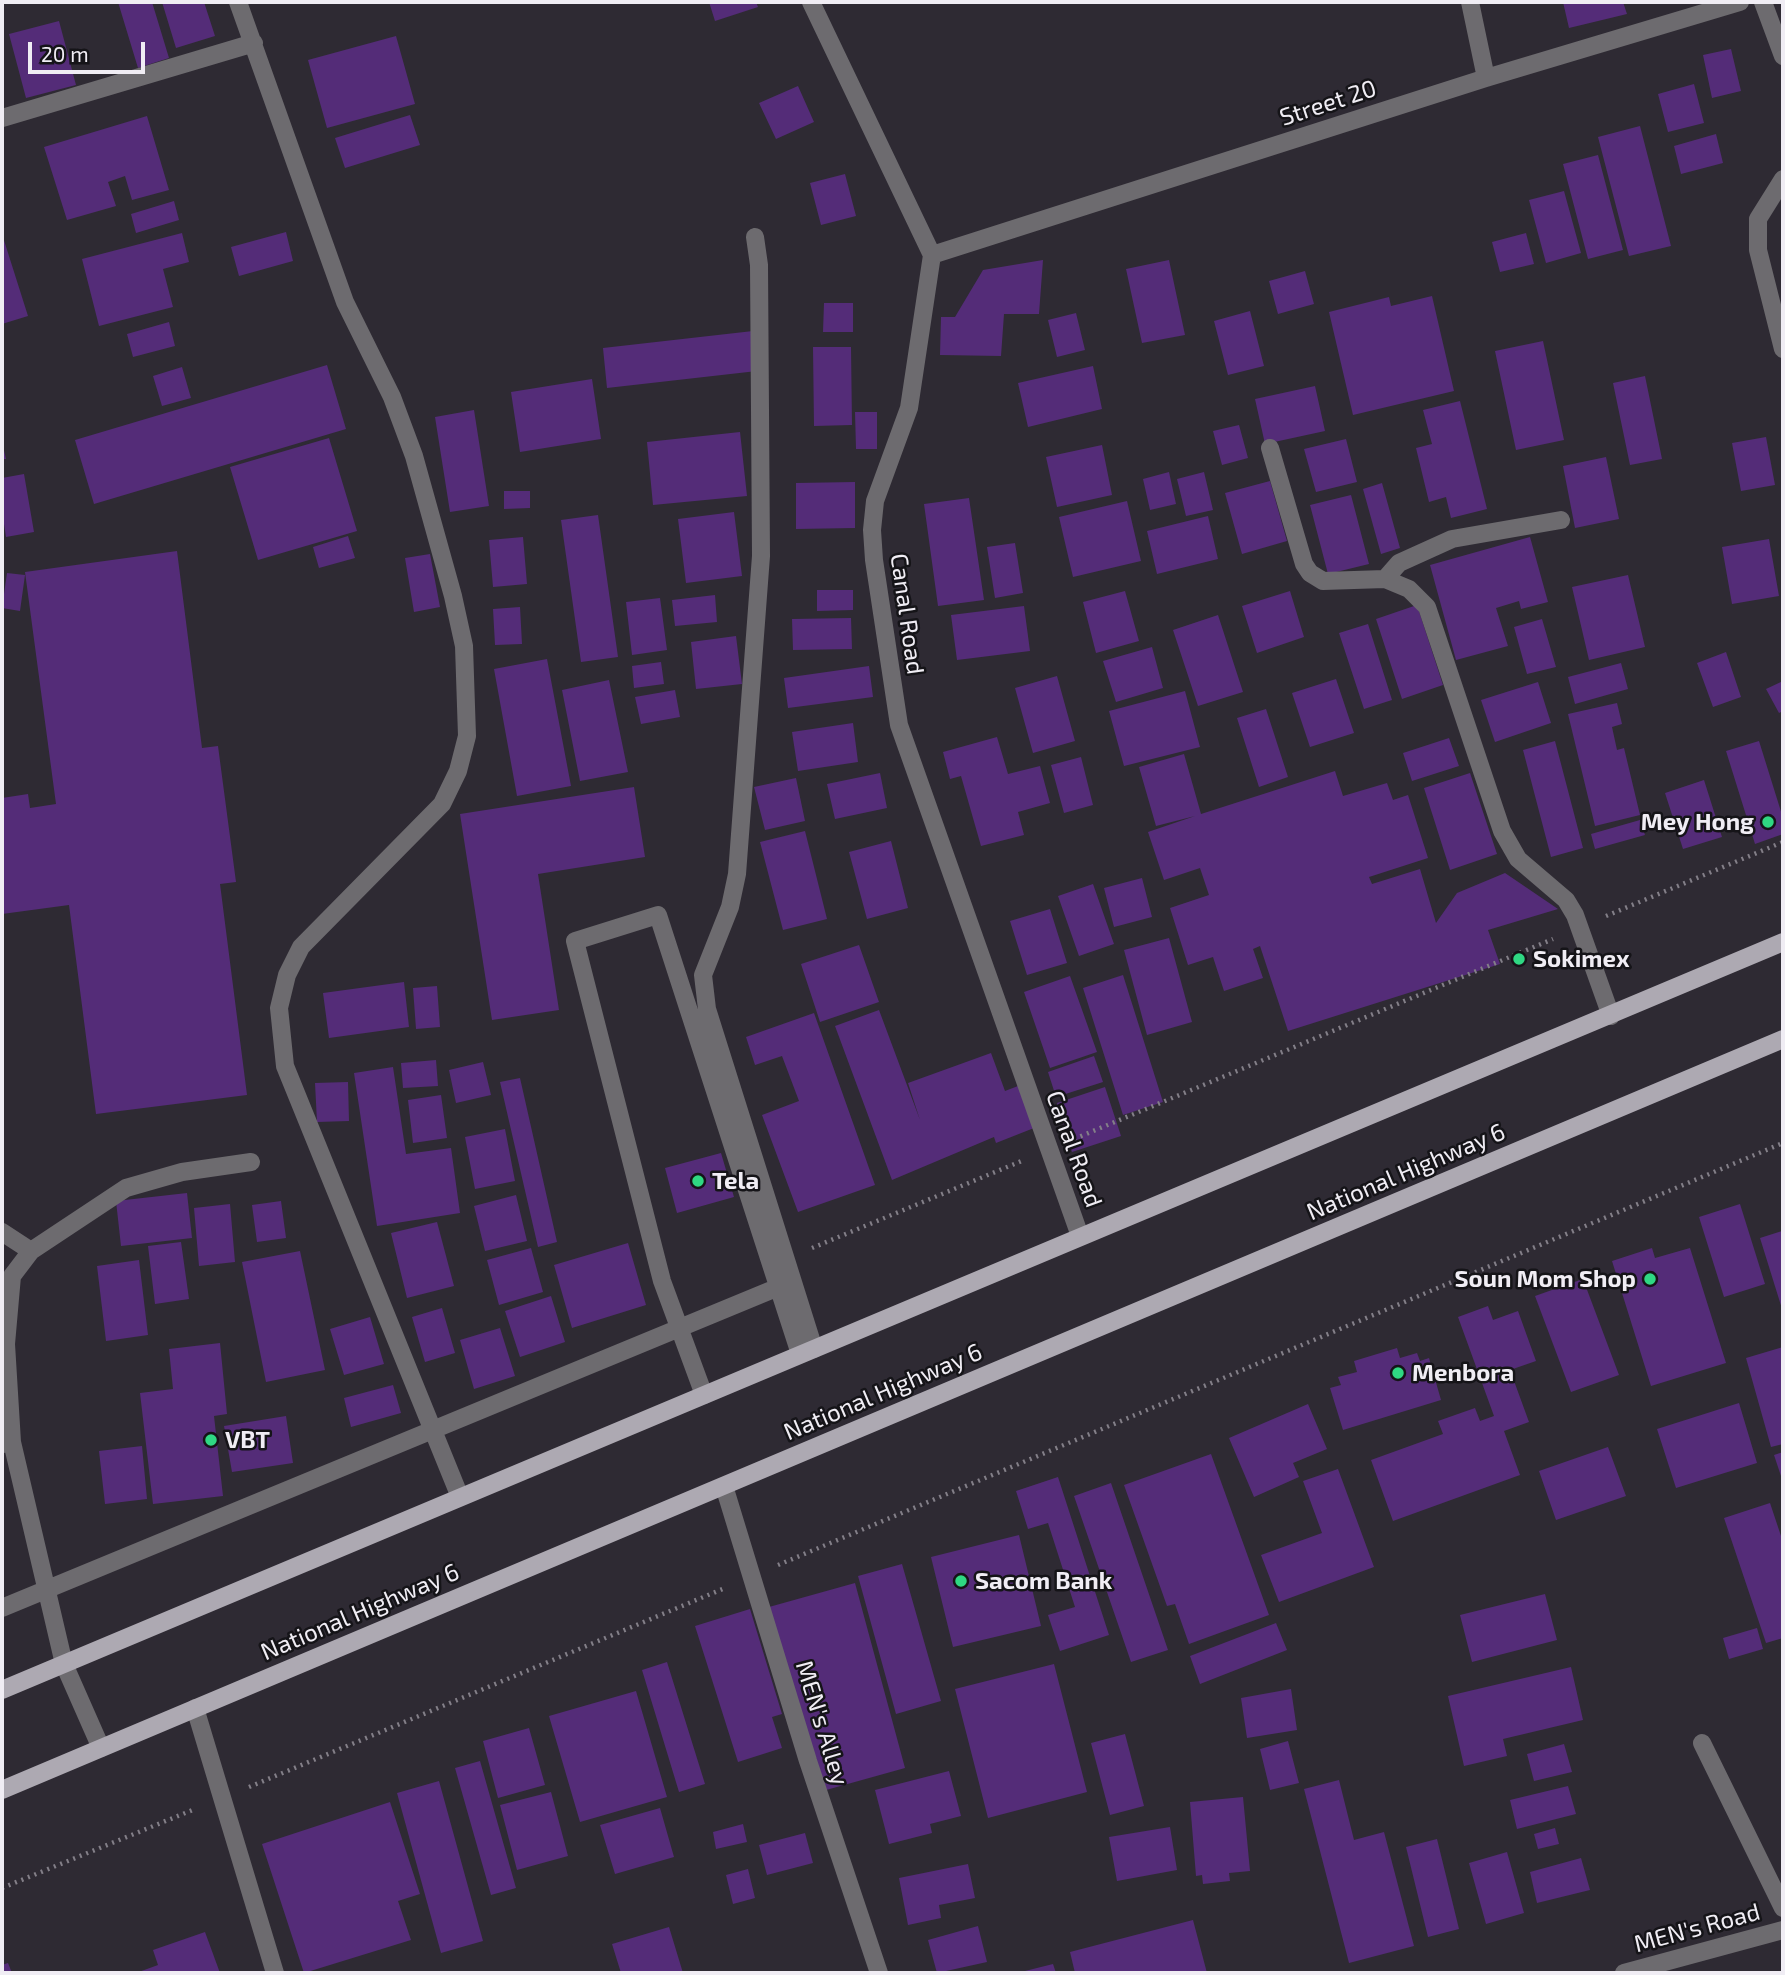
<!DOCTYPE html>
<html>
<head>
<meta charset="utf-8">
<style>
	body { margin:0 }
	#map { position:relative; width:1785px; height:1975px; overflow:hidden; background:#2e2a33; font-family:"Exo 2",sans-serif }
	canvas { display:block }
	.frame { position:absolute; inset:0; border:4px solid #f0edf4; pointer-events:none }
	.scale { position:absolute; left:28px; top:42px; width:117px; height:32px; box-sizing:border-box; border:4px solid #f0edf4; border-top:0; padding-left:9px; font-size:21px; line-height:24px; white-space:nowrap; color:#f0edf4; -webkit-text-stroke:5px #151418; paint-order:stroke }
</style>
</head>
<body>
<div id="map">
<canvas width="1785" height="1975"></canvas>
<div class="frame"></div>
<div class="scale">20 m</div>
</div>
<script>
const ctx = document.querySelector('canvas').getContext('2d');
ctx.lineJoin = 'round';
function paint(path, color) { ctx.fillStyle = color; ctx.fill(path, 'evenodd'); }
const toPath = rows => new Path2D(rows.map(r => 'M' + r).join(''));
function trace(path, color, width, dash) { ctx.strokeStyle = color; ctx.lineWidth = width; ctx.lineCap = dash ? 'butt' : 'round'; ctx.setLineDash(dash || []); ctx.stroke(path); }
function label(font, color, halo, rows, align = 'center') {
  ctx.font = font + ' "Exo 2",sans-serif'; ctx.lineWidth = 5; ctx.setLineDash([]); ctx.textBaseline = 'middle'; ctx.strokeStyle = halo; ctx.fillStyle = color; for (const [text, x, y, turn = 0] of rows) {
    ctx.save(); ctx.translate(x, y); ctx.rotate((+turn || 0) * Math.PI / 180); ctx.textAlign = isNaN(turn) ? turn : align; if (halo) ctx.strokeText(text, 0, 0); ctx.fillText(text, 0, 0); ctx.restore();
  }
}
paint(toPath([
	[118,2,152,2,169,58,138,68],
	[162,2,204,2,215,36,176,48],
	[709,2,756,2,758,7,715,21],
	[1563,2,1623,2,1627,14,1569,28],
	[59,21,76,85,26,98,9,34],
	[396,36,415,104,327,128,308,60],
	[1731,49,1741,91,1712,98,1703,55],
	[1694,84,1704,123,1668,132,1658,94],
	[798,86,814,122,776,139,759,103],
	[410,115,420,145,345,168,335,138],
	[147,116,169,190,132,200,125,176,108,182,116,206,67,220,44,147],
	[1640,126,1671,246,1629,256,1598,137],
	[1716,134,1723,163,1681,174,1674,146],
	[1598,155,1623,250,1588,259,1563,164],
	[845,174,856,216,821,225,810,183],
	[1564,191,1581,253,1546,263,1529,200],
	[174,201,179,220,136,233,131,214],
	[286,232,293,261,239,276,231,247],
	[182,233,189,262,163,269,173,307,99,326,82,259],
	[1526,233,1534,264,1500,272,1492,242],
	[2,234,28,316,2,324],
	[1043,260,1039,314,1004,314,1001,356,940,355,941,317,955,317,983,270],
	[1169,260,1185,335,1142,343,1126,269],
	[1305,271,1314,304,1278,314,1269,281],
	[1432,296,1454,391,1353,415,1329,312,1389,297,1391,306],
	[824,303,853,303,853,332,823,332],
	[1250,311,1264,366,1228,375,1214,321],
	[1076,313,1085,350,1057,357,1048,320],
	[169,322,175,346,133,357,127,334],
	[753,331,757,371,607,388,603,348],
	[1543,341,1564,440,1516,450,1495,351],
	[813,347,851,347,852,425,814,426],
	[327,365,346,429,94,504,75,440],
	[1093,366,1102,409,1028,427,1018,383],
	[182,367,191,398,162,406,153,376],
	[1645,376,1662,459,1630,465,1613,383],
	[592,379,601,439,520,452,511,392],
	[1315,386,1325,431,1265,444,1255,399],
	[1460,401,1487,509,1451,518,1446,497,1429,502,1416,448,1432,444,1423,410],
	[474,410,489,506,450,512,435,417],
	[855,412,877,412,877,449,856,449],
	[1239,425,1248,458,1222,465,1213,431],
	[740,432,747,496,653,505,647,442],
	[1766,437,1775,485,1741,491,1732,443],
	[329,438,357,531,258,560,230,467],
	[1346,439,1357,482,1316,492,1304,449],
	[2,442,6,459,2,459],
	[1102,445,1112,495,1057,507,1046,457],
	[1606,457,1619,519,1575,528,1563,466],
	[1169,472,1176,504,1150,510,1143,479],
	[1204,472,1213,510,1186,516,1177,479],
	[24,474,34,532,6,537,2,511,2,478],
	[1270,481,1287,541,1242,554,1225,493],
	[855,482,855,528,796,529,796,483],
	[1382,483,1400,548,1381,554,1363,489],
	[504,491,530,491,530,508,504,509],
	[1351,495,1369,564,1328,574,1310,505],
	[969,498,984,600,938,606,924,504],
	[1127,501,1141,561,1073,577,1059,517],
	[734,512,742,576,686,583,678,519],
	[598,515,618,657,581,662,561,520],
	[1208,516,1218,559,1157,574,1147,531],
	[348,536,355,558,319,568,313,547],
	[523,537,527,584,493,587,489,540],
	[1530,537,1548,602,1521,609,1519,601,1496,608,1508,646,1456,660,1430,565],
	[1769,539,1779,596,1732,604,1722,547],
	[1015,543,1023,593,995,598,987,547],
	[177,551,202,748,218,746,236,882,220,884,247,1095,96,1114,69,905,2,914,2,798,28,794,30,808,56,804,25,572],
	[430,554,440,607,414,612,405,558],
	[7,573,25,575,20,611,2,608],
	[1628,575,1645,647,1589,660,1572,587],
	[817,590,853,590,853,610,817,611],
	[1125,591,1139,641,1096,653,1083,602],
	[1290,591,1304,637,1257,653,1242,606],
	[715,595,717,622,675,626,672,600],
	[660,598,667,650,632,655,626,602],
	[1417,605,1443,685,1402,699,1376,619],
	[1024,606,1030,651,957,660,951,615],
	[520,607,522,644,495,645,493,609],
	[1218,615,1243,692,1198,706,1173,630],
	[851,618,852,649,793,650,792,619],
	[1542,619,1556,667,1527,674,1514,627],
	[1368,624,1392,700,1364,709,1339,633],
	[736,636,742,684,696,689,691,642],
	[1152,647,1163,688,1116,702,1103,661],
	[1726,652,1741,697,1713,707,1697,663],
	[547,659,571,786,517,796,494,669],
	[661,662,664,684,634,688,632,666],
	[1621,663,1628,689,1575,704,1568,677],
	[869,666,873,697,788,708,784,678],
	[1057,676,1075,741,1033,753,1015,688],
	[1336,679,1354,733,1310,747,1292,693],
	[609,680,628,772,580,781,562,690],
	[1783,681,1783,711,1779,713,1766,689],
	[1538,682,1551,723,1495,742,1481,700],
	[675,690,680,717,641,724,635,697],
	[1185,691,1200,747,1124,766,1109,711],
	[1617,703,1622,724,1612,727,1617,750,1624,748,1640,815,1595,826,1568,714],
	[1266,709,1288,777,1259,787,1237,718],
	[853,723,858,762,798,771,792,732],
	[997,737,1008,774,1040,766,1050,803,1018,812,1024,835,981,846,961,776,950,779,943,752],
	[1449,738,1459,766,1412,781,1403,753],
	[1555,741,1583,848,1551,857,1523,750],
	[1759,741,1783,818,1783,834,1755,844,1726,751],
	[1184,754,1201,814,1335,771,1343,796,1387,783,1393,800,1408,795,1428,858,1369,877,1372,884,1420,869,1436,923,1457,893,1505,873,1558,909,1488,930,1500,964,1288,1031,1260,946,1253,949,1263,978,1224,991,1213,957,1188,965,1170,908,1209,895,1200,868,1164,880,1148,832,1195,816,1156,826,1139,767],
	[1081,757,1093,805,1064,813,1051,765],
	[880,773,887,808,835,819,827,784],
	[1470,773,1497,854,1450,870,1424,788],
	[796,778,805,821,765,830,754,787],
	[1704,780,1722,837,1683,849,1665,793],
	[634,787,645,857,538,874,559,1010,492,1020,460,814],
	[1640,820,1645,835,1595,849,1591,834],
	[805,831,827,919,783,930,760,842],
	[891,841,908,908,867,919,849,852],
	[1142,878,1152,917,1114,927,1104,888],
	[1093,884,1114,944,1079,956,1058,896],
	[1050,909,1067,963,1027,975,1010,921],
	[1169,938,1192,1022,1147,1035,1124,950],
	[859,945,879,1002,820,1022,801,964],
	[1123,975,1163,1102,1123,1115,1083,988],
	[1070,976,1097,1052,1050,1068,1024,992],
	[404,982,409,1027,329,1038,323,993],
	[437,986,440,1027,416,1029,413,988],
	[879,1010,920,1120,908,1083,991,1053,1005,1091,1018,1086,1034,1128,996,1143,994,1137,892,1180,835,1026],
	[814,1013,875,1185,798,1212,762,1115,799,1101,782,1056,755,1065,746,1037],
	[1094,1056,1103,1082,1056,1097,1048,1072],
	[436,1060,438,1086,403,1088,401,1063],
	[483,1062,491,1095,456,1103,449,1070],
	[393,1067,406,1154,451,1148,460,1213,377,1226,354,1073],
	[520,1078,557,1242,538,1247,500,1082],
	[348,1082,349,1121,317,1122,315,1083],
	[1105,1087,1121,1136,1072,1152,1057,1103],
	[441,1095,447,1138,413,1143,408,1100],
	[505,1129,515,1181,475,1189,465,1137],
	[721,1153,734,1197,677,1213,665,1168],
	[187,1193,192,1238,121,1246,116,1201],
	[516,1195,527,1241,485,1251,474,1206],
	[281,1201,286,1238,257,1242,252,1205],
	[230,1204,235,1262,199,1266,194,1208],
	[1740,1204,1765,1284,1724,1297,1699,1217],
	[437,1222,454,1286,407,1298,391,1233],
	[1782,1231,1783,1235,1783,1312,1760,1238],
	[181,1242,189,1299,155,1304,148,1246],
	[628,1243,646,1305,572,1328,554,1265],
	[531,1248,543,1292,499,1305,487,1260],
	[1652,1248,1655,1258,1690,1248,1726,1363,1651,1386,1612,1261],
	[300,1251,325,1370,266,1382,242,1262],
	[139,1260,148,1335,106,1341,97,1266],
	[1583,1279,1619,1375,1571,1392,1535,1296],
	[551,1296,565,1342,520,1357,505,1311],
	[1488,1306,1493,1320,1518,1311,1536,1361,1510,1370,1529,1422,1504,1431,1520,1475,1393,1521,1371,1460,1443,1434,1438,1421,1475,1408,1480,1421,1494,1416,1458,1317],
	[442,1308,455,1353,425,1362,412,1317],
	[370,1317,384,1364,344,1375,330,1329],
	[500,1328,515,1376,474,1389,460,1340],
	[220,1343,227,1414,214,1416,223,1496,153,1504,140,1393,173,1389,169,1349],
	[1783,1347,1783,1444,1771,1447,1746,1358],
	[1397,1348,1400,1358,1417,1353,1420,1361,1429,1358,1441,1400,1343,1430,1330,1388,1341,1385,1338,1377,1357,1372,1354,1361],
	[393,1385,401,1413,351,1427,344,1398],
	[1739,1403,1757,1463,1676,1488,1657,1429],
	[1308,1404,1327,1449,1293,1463,1299,1477,1254,1497,1229,1438],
	[286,1416,293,1463,232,1472,224,1426],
	[142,1446,147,1499,105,1504,99,1451],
	[1608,1447,1626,1496,1556,1520,1539,1471],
	[1783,1452,1783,1482,1774,1455],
	[1211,1454,1269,1615,1189,1644,1175,1604,1167,1606,1124,1485],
	[1338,1469,1374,1567,1279,1602,1261,1555,1322,1533,1303,1481],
	[1058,1477,1109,1635,1060,1651,1048,1615,1075,1607,1048,1523,1028,1529,1016,1491],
	[1111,1483,1168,1650,1131,1662,1074,1496],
	[1770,1503,1783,1542,1783,1638,1766,1643,1724,1518],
	[1019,1535,1041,1626,953,1647,931,1557],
	[902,1564,941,1701,896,1714,858,1576],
	[855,1583,905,1768,819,1792,769,1607],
	[1545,1594,1557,1640,1472,1662,1460,1615],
	[750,1609,782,1714,772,1717,782,1748,738,1762,695,1626],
	[1276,1623,1287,1650,1200,1684,1190,1656],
	[1757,1628,1763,1649,1729,1659,1723,1638],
	[667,1662,705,1784,679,1792,642,1670],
	[1054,1664,1087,1792,988,1818,955,1689],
	[1571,1667,1583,1720,1503,1739,1507,1756,1464,1766,1448,1696],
	[1291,1689,1297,1730,1247,1738,1241,1698],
	[636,1691,667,1797,580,1822,549,1716],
	[529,1728,545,1785,498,1798,483,1741],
	[1125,1734,1144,1806,1110,1815,1091,1743],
	[1288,1741,1299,1783,1270,1790,1260,1749],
	[1564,1744,1572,1772,1534,1781,1527,1754],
	[480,1761,516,1888,491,1895,455,1768],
	[949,1771,961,1816,930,1824,932,1833,889,1844,875,1790],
	[1339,1780,1354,1840,1384,1832,1414,1946,1349,1963,1304,1789],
	[439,1781,483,1941,441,1953,397,1793],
	[1568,1786,1576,1814,1517,1829,1510,1800],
	[551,1792,568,1856,517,1870,500,1805],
	[1243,1797,1250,1871,1229,1873,1230,1881,1203,1884,1202,1875,1196,1876,1190,1802],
	[390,1802,420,1894,398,1901,411,1940,304,1973,262,1844],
	[660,1808,674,1857,615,1874,600,1825],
	[743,1824,747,1842,716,1849,713,1832],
	[1170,1827,1177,1870,1117,1881,1109,1837],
	[1555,1828,1559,1844,1538,1849,1534,1834],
	[805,1833,813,1863,767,1875,759,1845],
	[1437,1839,1459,1929,1428,1937,1406,1847],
	[1507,1852,1524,1913,1486,1924,1469,1863],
	[1581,1858,1590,1890,1537,1903,1530,1872],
	[968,1864,975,1898,939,1905,941,1918,908,1925,899,1878],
	[748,1869,755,1898,733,1904,726,1875],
	[1193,1920,1207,1973,1075,1973,1070,1952],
	[978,1926,987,1962,937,1973,928,1940],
	[669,1927,683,1973,621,1973,612,1944],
	[205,1932,220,1973,136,1973,158,1965,153,1950],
	[8,1963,12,1973,2,1973,2,1965],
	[1053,1964,1056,1973,1021,1973,1021,1972]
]), '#542c78');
trace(toPath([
	[1606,916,1783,842],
	[1074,1139,1553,939],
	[812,1248,1024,1160],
	[778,1565,1783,1143],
	[249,1787,725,1588],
	[2,1888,195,1809]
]), '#837f88', 4.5, [2, 5]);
trace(toPath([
	[238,2,345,302,392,397,414,456,453,596,464,646,467,736,458,771,442,804,301,947,287,975,279,1008,285,1066,460,1497],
	[811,2,932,255,909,408,875,501,872,530,874,560,899,725,1080,1236],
	[1470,2,1486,78],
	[1763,2,1783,56],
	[2,118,254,43],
	[1783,179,1758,219,1758,250,1783,349],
	[755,237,759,265,761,556,737,874,730,907,703,975,707,1009,814,1349],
	[932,255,1486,78,1740,2],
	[1270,448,1304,564,1310,573,1323,581,1385,579,1409,589,1427,607,1502,831,1518,859,1566,900,1575,915,1611,1016],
	[1385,579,1399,563,1452,539,1561,520],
	[2,1232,31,1251],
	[704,1395,662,1281,575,941,658,915,800,1354],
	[12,1442,6,1344,12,1276,31,1251,126,1188,182,1172,251,1162],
	[3,1444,12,1442,64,1664,101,1748],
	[724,1486,808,1761,879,1973],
	[2,1608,786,1284],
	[195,1708,275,1973],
	[1702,1743,1783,1908],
	[1624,1973,1783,1930]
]), '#6d6b6f', 18);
trace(toPath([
	[2,1690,1783,942],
	[2,1790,1783,1039]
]), '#ada9b2', 18);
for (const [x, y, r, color] of [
	[1768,822,7,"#2fd883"],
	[1519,959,7,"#2fd883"],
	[698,1181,7,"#2fd883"],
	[1650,1279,7,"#2fd883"],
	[1398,1373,7,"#2fd883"],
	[211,1440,7,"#2fd883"],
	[961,1581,7,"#2fd883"]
]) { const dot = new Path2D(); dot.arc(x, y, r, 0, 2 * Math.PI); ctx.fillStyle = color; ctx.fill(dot); trace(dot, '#151418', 2.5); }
label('24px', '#f0edf4', '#151418', [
	["Street 20",1328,103,-18],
	["Canal Road",907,614,82],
	["Canal Road",1074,1149,70],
	["National Highway 6",1406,1172,-23],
	["National Highway 6",883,1392,-23],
	["National Highway 6",360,1612,-23],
	["MEN's Alley",822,1723,73],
	["MEN's Road",1697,1928,-15]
]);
label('bold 24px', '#f0edf4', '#151418', [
	["Mey Hong",1754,822,"right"],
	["Sokimex",1533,959],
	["Tela",712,1181],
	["Soun Mom Shop",1636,1279,"right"],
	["Menbora",1412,1373],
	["VBT",225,1440],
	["Sacom Bank",975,1581]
], 'left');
</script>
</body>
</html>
